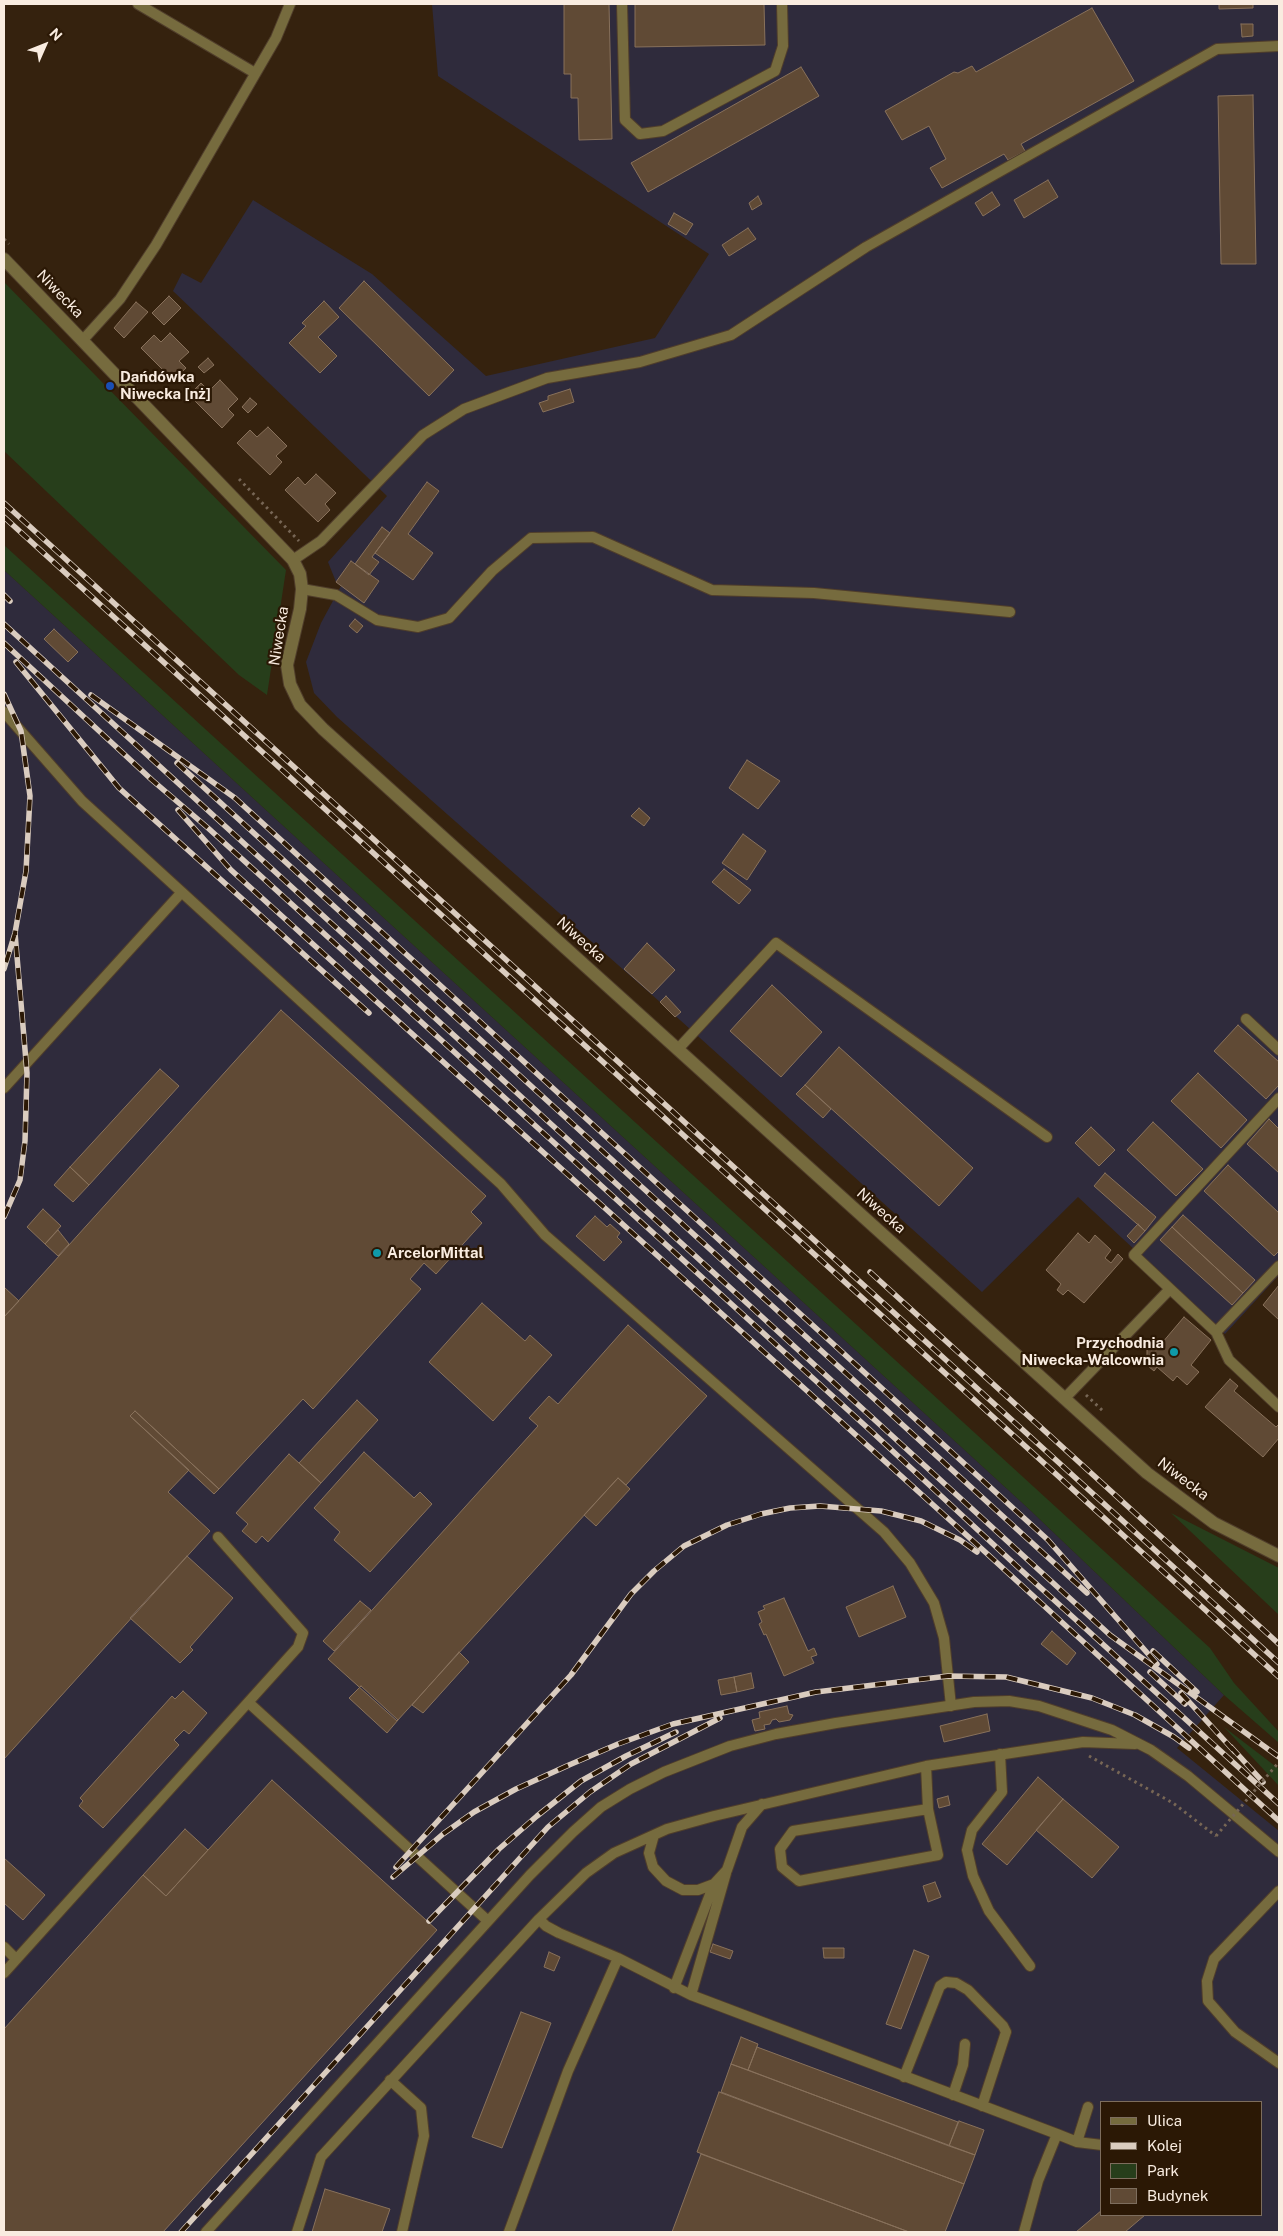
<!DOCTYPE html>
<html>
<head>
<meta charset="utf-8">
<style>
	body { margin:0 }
	#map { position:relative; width:1283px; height:2236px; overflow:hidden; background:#35220e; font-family:"Public Sans",sans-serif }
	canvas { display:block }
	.frame { position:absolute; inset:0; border:5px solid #f9ece0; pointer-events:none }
	.legend { position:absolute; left:1100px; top:2101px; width:162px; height:115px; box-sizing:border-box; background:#2b1805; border:1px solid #7d6d5d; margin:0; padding:6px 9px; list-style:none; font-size:15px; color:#f9ece0 }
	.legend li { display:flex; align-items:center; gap:10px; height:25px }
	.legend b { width:25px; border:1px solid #7d6d5d }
	.north { position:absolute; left:20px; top:20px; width:50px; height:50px; -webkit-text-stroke:4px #2b1805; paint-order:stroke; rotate:46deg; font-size:14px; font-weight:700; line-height:20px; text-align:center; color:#f9ece0 }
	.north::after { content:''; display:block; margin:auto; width:18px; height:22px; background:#f9ece0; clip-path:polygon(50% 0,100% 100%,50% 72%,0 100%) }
</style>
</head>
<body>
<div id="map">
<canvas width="1283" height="2236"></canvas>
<div class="frame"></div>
<ul class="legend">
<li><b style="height:6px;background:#766b3e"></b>Ulica</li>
<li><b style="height:6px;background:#daccbf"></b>Kolej</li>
<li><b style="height:14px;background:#273e1b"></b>Park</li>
<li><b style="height:14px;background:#604a35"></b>Budynek</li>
</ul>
<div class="north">N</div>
</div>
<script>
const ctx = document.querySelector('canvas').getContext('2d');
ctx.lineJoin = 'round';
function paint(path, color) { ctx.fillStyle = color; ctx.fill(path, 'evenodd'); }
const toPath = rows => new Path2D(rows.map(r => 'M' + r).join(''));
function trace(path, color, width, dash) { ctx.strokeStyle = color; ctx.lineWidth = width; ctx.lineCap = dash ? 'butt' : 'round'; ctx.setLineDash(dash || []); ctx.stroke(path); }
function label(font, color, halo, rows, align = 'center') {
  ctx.font = font + ' "Public Sans",sans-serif'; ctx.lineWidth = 4.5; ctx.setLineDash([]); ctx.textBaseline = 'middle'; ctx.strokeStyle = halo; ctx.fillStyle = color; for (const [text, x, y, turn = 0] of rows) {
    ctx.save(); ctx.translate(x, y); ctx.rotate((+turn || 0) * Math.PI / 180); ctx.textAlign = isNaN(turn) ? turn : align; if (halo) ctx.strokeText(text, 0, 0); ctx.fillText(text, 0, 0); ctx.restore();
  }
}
paint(toPath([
	[432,4,1279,4,1279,1275,1225,1334,1078,1197,982,1292,660,1002,337,717,314,693,306,662,321,623,341,586,336,582,328,562,387,496,173,291,182,273,201,283,253,200,372,274,486,376,655,338,709,254,438,76],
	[4,570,1029,1509,1224,1695,1177,1748,1279,1831,1279,2232,4,2232],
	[1102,2102,1262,2102,1262,2215,1102,2215]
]), '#2f2b3c');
paint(toPath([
	[4,282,286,570,267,695,239,675,4,451],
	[4,545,1210,1648,1234,1683,1279,1732,1279,1743,1224,1695,1029,1509,4,570],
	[1171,1513,1279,1568,1279,1615],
	[1224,1727,1279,1769,1279,1786]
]), '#273e1b');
const building = toPath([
	[564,4,609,4,612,139,579,140,578,98,571,98,571,74,564,74,564,4],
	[635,4,764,4,765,45,635,47,635,4],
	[1219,4,1253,4,1253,8,1219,9,1219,4],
	[1092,8,1134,81,1021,144,1025,151,1008,160,1004,154,942,188,930,168,946,159,929,126,902,140,885,111,954,72,958,73,972,66,976,72,1092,8],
	[1241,24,1253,24,1253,36,1242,37,1241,24],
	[801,67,819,96,648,192,631,163,801,67],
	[1253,95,1256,264,1221,264,1218,96,1253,95],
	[1048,180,1058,197,1024,218,1014,200,1048,180],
	[992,192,1000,205,983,216,975,203,992,192],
	[758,196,762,204,752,210,749,203,758,196],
	[674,213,693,224,686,235,668,224,674,213],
	[748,228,756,239,729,256,722,245,748,228],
	[364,281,454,370,429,396,339,308,364,281],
	[169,296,181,308,164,325,152,313,169,296],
	[324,301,339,317,318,337,337,356,320,373,289,343,306,326,302,323,324,301],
	[136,302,148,312,124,338,114,328,136,302],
	[170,333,189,352,179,361,186,368,173,380,141,348,154,335,161,342,170,333],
	[208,358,214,365,204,373,198,367,208,358],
	[220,380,238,399,228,409,234,415,222,428,189,395,201,383,209,391,220,380],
	[570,389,574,402,543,412,539,403,548,400,548,396,570,389],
	[250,398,257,404,248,413,242,407,250,398],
	[268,427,287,446,276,456,282,462,270,475,237,443,250,430,257,437,268,427],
	[316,474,336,493,325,504,330,510,318,522,285,490,298,477,305,485,316,474],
	[427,482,439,491,408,534,433,553,413,580,375,553,427,482],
	[382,527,390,533,372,557,379,562,369,575,355,564,382,527],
	[351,561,379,581,364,603,336,582,351,561],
	[355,619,363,626,357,633,349,626,355,619],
	[54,629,78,652,68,662,44,639,54,629],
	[747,760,780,781,758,809,729,788,747,760],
	[639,808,650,818,644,826,631,816,639,808],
	[743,834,766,851,747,880,722,863,743,834],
	[724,869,751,890,739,904,712,882,724,869],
	[647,943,675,970,652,994,624,969,647,943],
	[772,985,822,1032,781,1077,730,1031,772,985],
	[666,996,681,1012,675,1017,660,1002,666,996],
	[281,1010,486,1196,471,1212,482,1223,436,1274,424,1263,410,1279,421,1289,313,1409,303,1399,219,1489,135,1411,130,1416,189,1470,168,1492,210,1531,4,1759,4,1317,281,1010],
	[1238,1025,1279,1062,1279,1085,1266,1099,1214,1051,1238,1025],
	[839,1047,973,1168,939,1206,805,1085,839,1047],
	[160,1069,179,1086,89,1185,70,1167,160,1069],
	[1198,1073,1247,1120,1221,1148,1171,1101,1198,1073],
	[805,1085,831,1109,823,1118,796,1094,805,1085],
	[1269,1119,1279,1129,1279,1173,1247,1144,1269,1119],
	[1153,1122,1203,1169,1176,1196,1127,1150,1153,1122],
	[1091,1127,1115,1150,1099,1166,1075,1143,1091,1127],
	[1228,1165,1279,1213,1279,1251,1274,1256,1204,1191,1228,1165],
	[70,1167,89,1185,73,1202,54,1185,70,1167],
	[1105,1173,1156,1217,1145,1231,1094,1186,1105,1173],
	[43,1209,61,1226,45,1244,27,1227,43,1209],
	[1183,1215,1255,1280,1243,1293,1172,1227,1183,1215],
	[595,1216,607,1227,610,1224,620,1233,617,1237,622,1242,604,1261,576,1236,595,1216],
	[1138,1224,1145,1231,1134,1243,1127,1236,1138,1224],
	[1172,1227,1243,1293,1232,1305,1160,1240,1172,1227],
	[58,1230,69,1244,58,1256,45,1244,58,1230],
	[1078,1233,1089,1243,1095,1235,1111,1250,1105,1258,1111,1263,1118,1254,1123,1259,1084,1303,1068,1290,1063,1295,1057,1290,1061,1284,1046,1270,1078,1233],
	[1279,1285,1279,1320,1263,1305,1279,1285],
	[4,1287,19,1301,4,1317,4,1287],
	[482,1303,525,1341,530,1335,552,1355,493,1421,429,1362,482,1303],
	[1184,1317,1211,1340,1191,1365,1199,1372,1187,1385,1177,1376,1173,1381,1157,1367,1154,1371,1142,1361,1147,1355,1147,1349,1152,1349,1159,1340,1162,1343,1184,1317],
	[628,1325,707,1396,626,1485,618,1478,397,1721,328,1659,538,1426,529,1418,549,1396,558,1404,628,1325],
	[1230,1379,1238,1386,1234,1391,1276,1427,1279,1424,1279,1438,1263,1457,1205,1407,1230,1379],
	[357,1400,378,1420,321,1483,299,1463,357,1400],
	[135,1411,219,1489,214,1494,130,1416,135,1411],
	[364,1452,414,1498,420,1492,432,1504,370,1572,334,1540,340,1532,314,1508,364,1452],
	[289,1454,321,1483,268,1542,262,1536,256,1543,242,1531,248,1524,236,1513,289,1454],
	[618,1478,630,1489,596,1526,584,1515,618,1478],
	[187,1556,233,1598,190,1647,193,1650,180,1663,130,1618,187,1556],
	[893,1586,906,1617,859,1637,846,1607,893,1586],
	[784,1598,808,1651,814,1648,817,1655,811,1657,814,1663,784,1676,766,1634,764,1635,759,1624,762,1622,758,1612,765,1609,763,1606,784,1598],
	[360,1601,371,1610,334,1651,323,1641,360,1601],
	[1052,1631,1076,1653,1067,1665,1041,1644,1052,1631],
	[459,1652,469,1662,423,1713,412,1705,459,1652],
	[751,1673,754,1688,737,1692,734,1677,751,1673],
	[734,1677,737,1692,721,1695,718,1680,734,1677],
	[361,1686,398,1720,387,1733,349,1698,361,1686],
	[183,1691,207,1713,189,1734,184,1730,174,1740,179,1745,103,1828,79,1806,83,1801,80,1798,172,1696,175,1699,183,1691],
	[787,1706,789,1714,793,1715,790,1720,779,1722,776,1719,772,1720,770,1724,764,1725,765,1729,755,1731,752,1720,760,1718,759,1712,787,1706],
	[987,1714,990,1731,944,1742,940,1726,987,1714],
	[1038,1777,1063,1799,1007,1865,982,1844,1038,1777],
	[272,1780,437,1930,163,2232,4,2232,4,2029,143,1875,166,1896,272,1780],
	[948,1796,950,1805,939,1808,937,1799,948,1796],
	[1063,1799,1119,1847,1092,1878,1036,1830,1063,1799],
	[185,1829,208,1850,166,1896,143,1875,185,1829],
	[4,1858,45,1895,23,1920,4,1903,4,1858],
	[935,1882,941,1897,928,1902,923,1886,935,1882],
	[713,1944,733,1951,730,1959,710,1952,713,1944],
	[823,1948,844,1948,844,1958,824,1958,823,1948],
	[914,1950,929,1956,901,2029,886,2024,914,1950],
	[549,1952,560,1957,554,1971,544,1967,549,1952],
	[521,2012,551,2023,502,2148,472,2137,521,2012],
	[741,2037,758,2044,748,2070,731,2064,741,2037],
	[757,2047,958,2122,949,2146,748,2070,757,2047],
	[731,2064,975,2155,964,2184,721,2092,731,2064],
	[719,2092,964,2184,945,2232,909,2232,697,2152,719,2092],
	[959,2121,984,2130,975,2155,949,2146,959,2121],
	[701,2154,909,2232,672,2232,701,2154],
	[325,2189,390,2209,382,2232,312,2232,325,2189],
	[1102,2210,1102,2215,1145,2215,1125,2232,1076,2232,1102,2210]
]);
paint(building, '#604a35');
trace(building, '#88715b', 1);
const service = toPath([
	[138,4,255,73],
	[622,4,625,120,640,134,663,131,775,71,783,46,782,4],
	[82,341,120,299,156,245,276,38,290,4],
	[293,560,321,541,423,435,464,409,547,378,640,362,731,335,866,247,1217,49,1279,46],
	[302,589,336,595,377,620,418,627,449,618,492,571,531,538,593,537,712,590,814,593,1010,612],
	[4,712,82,801,501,1184,545,1235,884,1532,910,1563,934,1603,944,1638,951,1706],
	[1246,1019,1279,1050],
	[678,1049,776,943,1047,1137],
	[4,1088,181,893],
	[1279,1098,1134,1255,1216,1332,1229,1360,1279,1407],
	[1216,1332,1279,1266],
	[1064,1399,1170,1289],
	[249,1703,488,1921],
	[1000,1754,1002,1792,972,1830,967,1850,973,1876,989,1911,1030,1966],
	[926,1766,928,1809,938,1855,799,1881,782,1867,780,1849,793,1831,928,1809],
	[654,1835,649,1853,653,1867,666,1881,683,1890,698,1890,714,1884,727,1870,742,1827,762,1804],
	[1279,1891,1214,1959,1207,1981,1208,2001,1235,2032,1279,2063],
	[539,1919,546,1926,559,1933,618,1958,691,1995,1057,2134,1038,2181,1024,2232],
	[4,1947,16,1959],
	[4,1973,298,1647,303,1633,218,1537],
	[674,1988,714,1884],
	[691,1995,726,1873],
	[904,2077,940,1986,946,1982,956,1983,968,1990,1003,2026,1006,2032,982,2106],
	[390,2080,421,2108,424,2136,402,2232],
	[953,2095,963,2065,965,2044],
	[1057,2134,1077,2142,1102,2145],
	[1077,2142,1088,2107],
	[206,2232,530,1875,573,1832,601,1807,630,1789,664,1772,730,1746,776,1734,836,1723,974,1702,1009,1701,1039,1706,1112,1730,1151,1750,1188,1776,1279,1852],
	[297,2232,321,2157,539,1919,586,1873,614,1853,667,1829,714,1816,926,1766,1083,1742,1135,1744],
	[509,2232,568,2071,618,1958]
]);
const minor = toPath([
	[4,259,293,560,300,574,302,589,300,609,287,665,290,684,300,705,323,729,1147,1473,1214,1523,1279,1556]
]);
trace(service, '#503e2b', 12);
trace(minor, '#503e2b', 14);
trace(toPath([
	[4,239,9,244],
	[239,479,299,541],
	[1086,1395,1103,1411],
	[1089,1756,1173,1803,1216,1836]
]), '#765', 3, [2.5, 4]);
trace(service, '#766b3e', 10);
trace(minor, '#766b3e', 12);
const rail = toPath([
	[4,503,1279,1663],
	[4,517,1279,1677],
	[4,595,10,601],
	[4,624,1110,1635,1279,1757],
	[4,643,152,780,208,828,871,1431,1021,1570,1279,1804],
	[16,662,119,788,369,1013],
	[4,694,21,731,30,796,26,871,15,933,4,969],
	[91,695,235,798,1048,1540,1157,1664],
	[177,763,1087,1593],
	[178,810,231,870,983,1550,1279,1821],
	[4,1217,20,1180,25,1141,27,1073,15,933],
	[870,1272,1279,1644],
	[1153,1651,1197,1692],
	[1150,1672,1185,1704],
	[1181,1693,1235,1752],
	[1231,1747,1263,1782],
	[396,1867,571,1675,631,1594,654,1571,684,1546,727,1525,761,1514,790,1508,820,1506,881,1511,921,1521,960,1540,977,1552],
	[393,1877,443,1834,474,1812,516,1789,569,1765,618,1744,673,1724,816,1692,948,1676,1006,1677,1092,1698,1135,1715,1174,1737,1189,1748],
	[429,1921,499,1849,537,1816,581,1781,626,1756,676,1732],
	[181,2232,548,1827,590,1792,631,1764,720,1718]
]);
trace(rail, '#daccbf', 5.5);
trace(rail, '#2b1805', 4, [11]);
trace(toPath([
	[1216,1836,1279,1762]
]), '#765', 3, [2.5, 4]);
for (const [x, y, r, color] of [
	[110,386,5,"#1a4fb4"],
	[377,1253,5,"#0f9aa8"],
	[1174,1352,5,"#0f9aa8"]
]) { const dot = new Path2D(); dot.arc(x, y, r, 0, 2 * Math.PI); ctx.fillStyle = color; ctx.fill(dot); trace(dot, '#2b1805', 2); }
label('15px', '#f9ece0', '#2b1805', [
	["Niwecka",60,294,46],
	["Niwecka",279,636,-81],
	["Niwecka",581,940,42],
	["Niwecka",881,1211,42],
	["Niwecka",1183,1479,37]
]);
label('bold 15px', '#f9ece0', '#2b1805', [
	["Dańdówka",120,377],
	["Niwecka [nż]",120,394],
	["ArcelorMittal",387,1253],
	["Przychodnia",1164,1343,"right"],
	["Niwecka-Walcownia",1164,1360,"right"]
], 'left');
</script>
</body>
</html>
